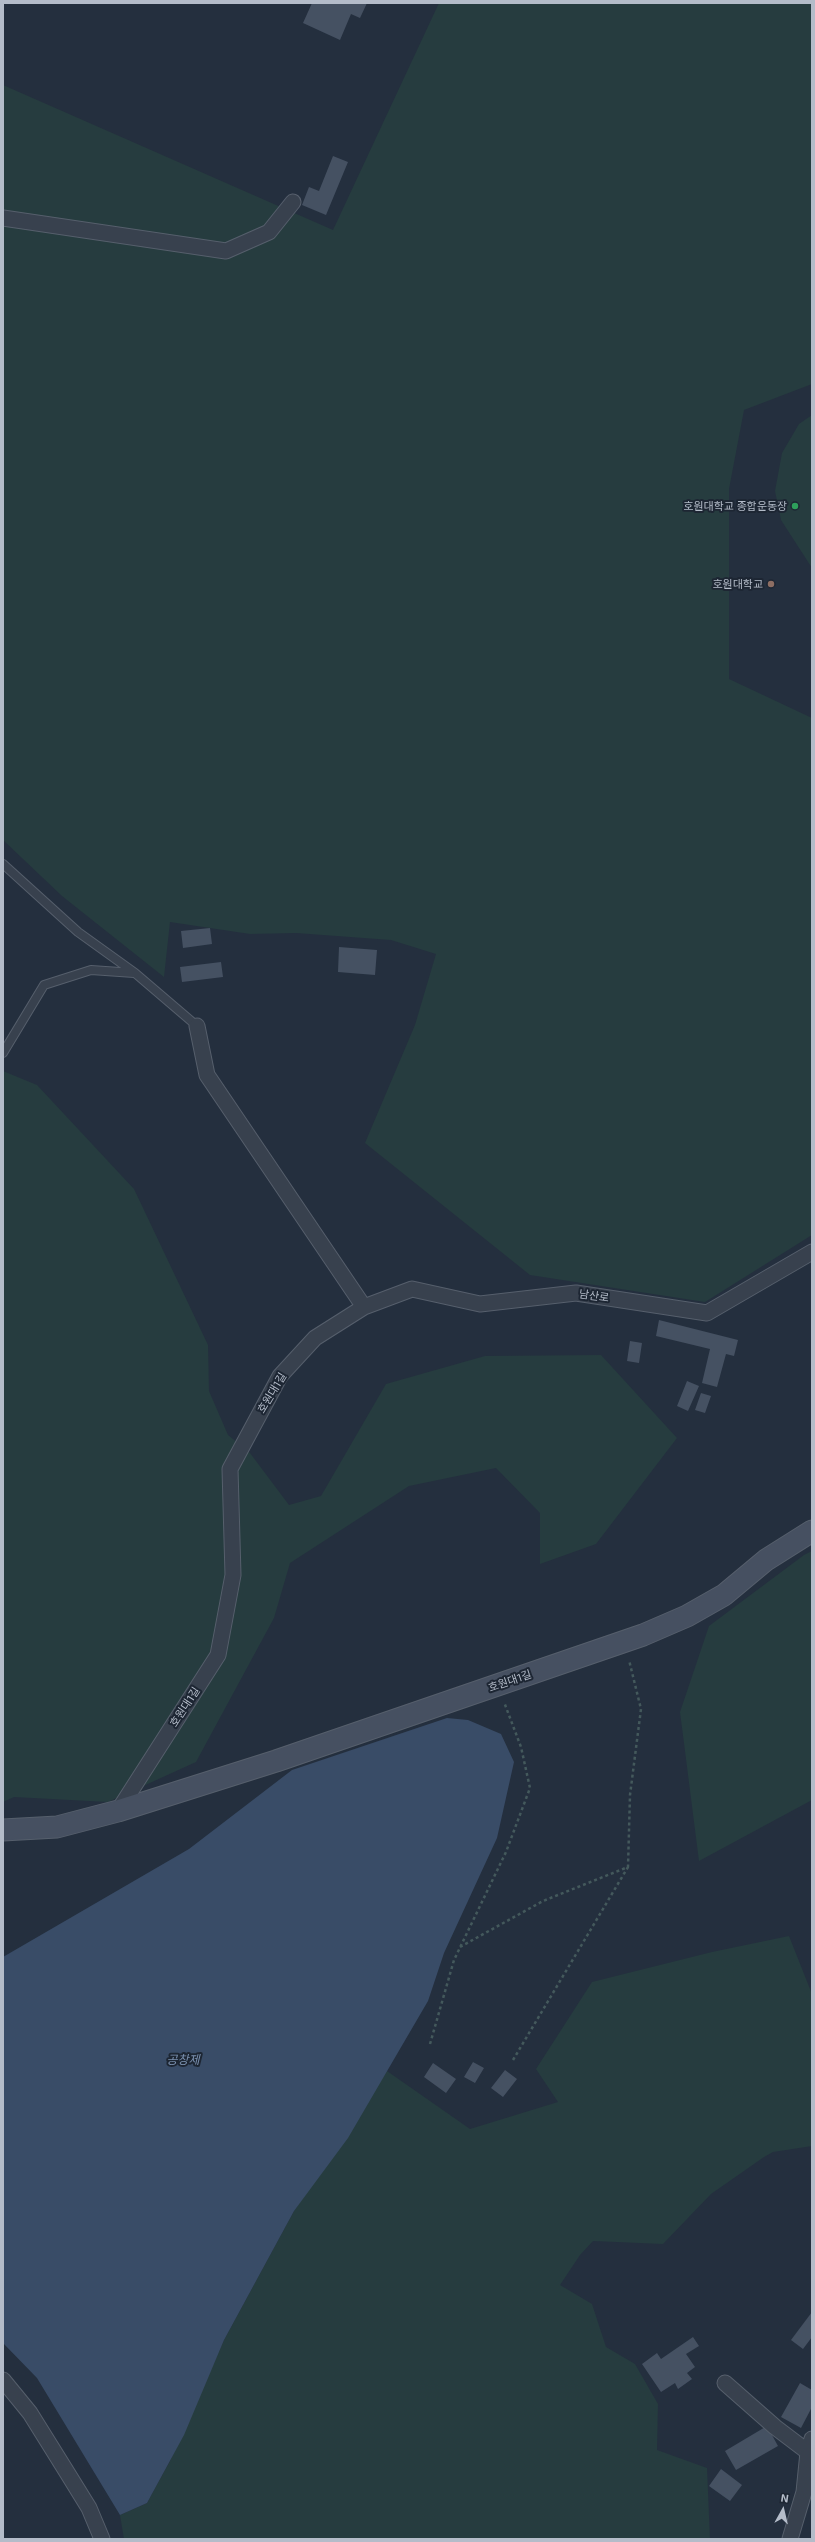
<!DOCTYPE html>
<html>
<head>
<meta charset="utf-8">
<style>
	body { margin:0 }
	#map { position:relative; width:815px; height:2542px; overflow:hidden; background:#242f3e; font-family:"Exo 2",sans-serif }
	canvas { display:block }
	.frame { position:absolute; inset:0; border:4px solid #b4bcc9; pointer-events:none }
	.north { position:absolute; left:763px; top:2490px; width:40px; height:40px; -webkit-text-stroke:3px #1d2633; paint-order:stroke; rotate:8deg; font-size:11px; font-weight:700; line-height:16px; text-align:center; color:#b4bcc9 }
	.north::after { content:''; display:block; margin:auto; width:14px; height:18px; background:#b4bcc9; clip-path:polygon(50% 0,100% 100%,50% 72%,0 100%) }
</style>
</head>
<body>
<div id="map">
<canvas width="815" height="2542"></canvas>
<div class="frame"></div>
<div class="north">N</div>
</div>
<script>
const ctx = document.querySelector('canvas').getContext('2d');
ctx.lineJoin = 'round';
function paint(path, color) { ctx.fillStyle = color; ctx.fill(path, 'evenodd'); }
const toPath = rows => new Path2D(rows.map(r => 'M' + r).join(''));
function trace(path, color, width, dash) { ctx.strokeStyle = color; ctx.lineWidth = width; ctx.lineCap = dash ? 'butt' : 'round'; ctx.setLineDash(dash || []); ctx.stroke(path); }
function label(font, color, halo, rows, align = 'center') {
  ctx.font = font + ' "Exo 2","Noto Sans KR",sans-serif'; ctx.lineWidth = 4; ctx.setLineDash([]); ctx.textBaseline = 'middle'; ctx.strokeStyle = halo; ctx.fillStyle = color; for (const [text, x, y, turn = 0] of rows) {
    ctx.save(); ctx.translate(x, y); ctx.rotate((+turn || 0) * Math.PI / 180); ctx.textAlign = isNaN(turn) ? turn : align; if (halo) ctx.strokeText(text, 0, 0); ctx.fillText(text, 0, 0); ctx.restore();
  }
}
paint(toPath([
	[439,3,812,3,812,384,744,410,729,489,729,679,812,718,812,1235,705,1302,530,1275,365,1143,415,1025,436,954,391,940,296,933,250,934,170,922,164,977,62,896,3,840,3,85,333,230],
	[812,415,812,568,781,520,775,491,782,453,799,424],
	[3,1071,37,1085,134,1189,208,1345,209,1391,228,1435,250,1453,289,1505,321,1496,386,1384,485,1356,601,1355,677,1438,596,1544,540,1564,540,1513,496,1468,409,1486,290,1563,274,1618,196,1762,108,1802,14,1797,3,1802],
	[812,1551,812,1800,699,1861,680,1712,709,1626,804,1555],
	[789,1936,812,1994,812,2146,773,2152,764,2157,711,2194,663,2244,593,2241,580,2255,560,2285,592,2304,606,2347,635,2364,658,2404,657,2450,707,2468,710,2539,124,2539,120,2515,147,2503,170,2461,224,2340,294,2211,387,2071,470,2129,558,2102,536,2069,592,1982,712,1952]
]), '#263c3f');
paint(toPath([
	[447,1718,468,1720,501,1734,514,1762,497,1838,444,1953,428,2001,348,2138,294,2211,224,2340,184,2435,147,2503,120,2515,37,2378,3,2343,3,1957,189,1849,292,1770]
]), '#394c67');
paint(toPath([
	[312,3,367,3,360,18,351,14,340,40,303,23],
	[333,156,348,162,326,215,302,205,309,187,319,191],
	[210,928,212,944,183,948,181,931],
	[339,947,377,950,375,975,338,972],
	[221,962,223,977,182,982,180,967],
	[659,1320,738,1340,734,1356,726,1354,717,1387,702,1383,710,1349,656,1336],
	[630,1341,642,1343,639,1363,627,1361],
	[687,1381,699,1386,688,1411,677,1406],
	[701,1393,711,1396,705,1413,695,1410],
	[473,2062,484,2068,475,2083,464,2077],
	[433,2063,456,2079,446,2093,424,2077],
	[505,2070,517,2079,503,2097,491,2088],
	[812,2312,812,2337,803,2349,791,2340],
	[693,2337,699,2346,686,2354,695,2367,687,2373,692,2379,678,2389,675,2383,661,2392,642,2364,657,2353,661,2359],
	[800,2383,812,2390,812,2407,801,2428,781,2417],
	[767,2426,778,2446,736,2470,725,2451],
	[721,2469,742,2485,730,2501,709,2486]
]), '#455162');
const lane = toPath([
	[3,864,78,932,135,973,197,1026],
	[3,1053,44,985,91,970,134,973]
]);
const street = toPath([
	[3,218,226,251,269,232,293,202],
	[197,1026,207,1075,364,1307],
	[118,1811,218,1655,233,1575,230,1469,280,1376,315,1338,364,1307,412,1289,480,1304,576,1293,707,1313,812,1252],
	[3,2380,30,2413,68,2474,89,2508,102,2539],
	[725,2383,775,2427,808,2452],
	[790,2539,804,2492,808,2452,812,2439]
]);
const secondary = toPath([
	[3,1830,57,1827,118,1811,276,1761,643,1635,687,1616,724,1595,766,1560,812,1531]
]);
trace(lane, '#565f6c', 10);
trace(street, '#565f6c', 17);
trace(secondary, '#565f6c', 23);
trace(toPath([
	[460,1947,543,1901,628,1867,630,1795,641,1709,629,1660],
	[430,2044,454,1960,506,1852,530,1788,521,1747,504,1702],
	[513,2060,628,1867]
]), '#44595c', 2.5, [3, 3]);
trace(lane, '#38414e', 8);
trace(street, '#38414e', 15);
trace(secondary, '#465061', 21);
for (const [x, y, r, color] of [
	[795,506,4,"#2e9e5b"],
	[771,584,4,"#8d6e63"]
]) { const dot = new Path2D(); dot.arc(x, y, r, 0, 2 * Math.PI); ctx.fillStyle = color; ctx.fill(dot); trace(dot, '#1d2633', 1.5); }
label('11px', '#b4bcc9', '#1d2633', [
	["호원대학교 종합운동장",787,506],
	["호원대학교",763,584]
], 'right');
label('11px', '#b4bcc9', '#1d2633', [
	["남산로",594,1296,8],
	["호원대1길",272,1393,-59],
	["호원대1길",510,1681,-19],
	["호원대1길",185,1707,-57]
]);
label('italic 12px', '#7c92b1', '#1d2633', [
	["공창제",183,2060]
]);
</script>
</body>
</html>
